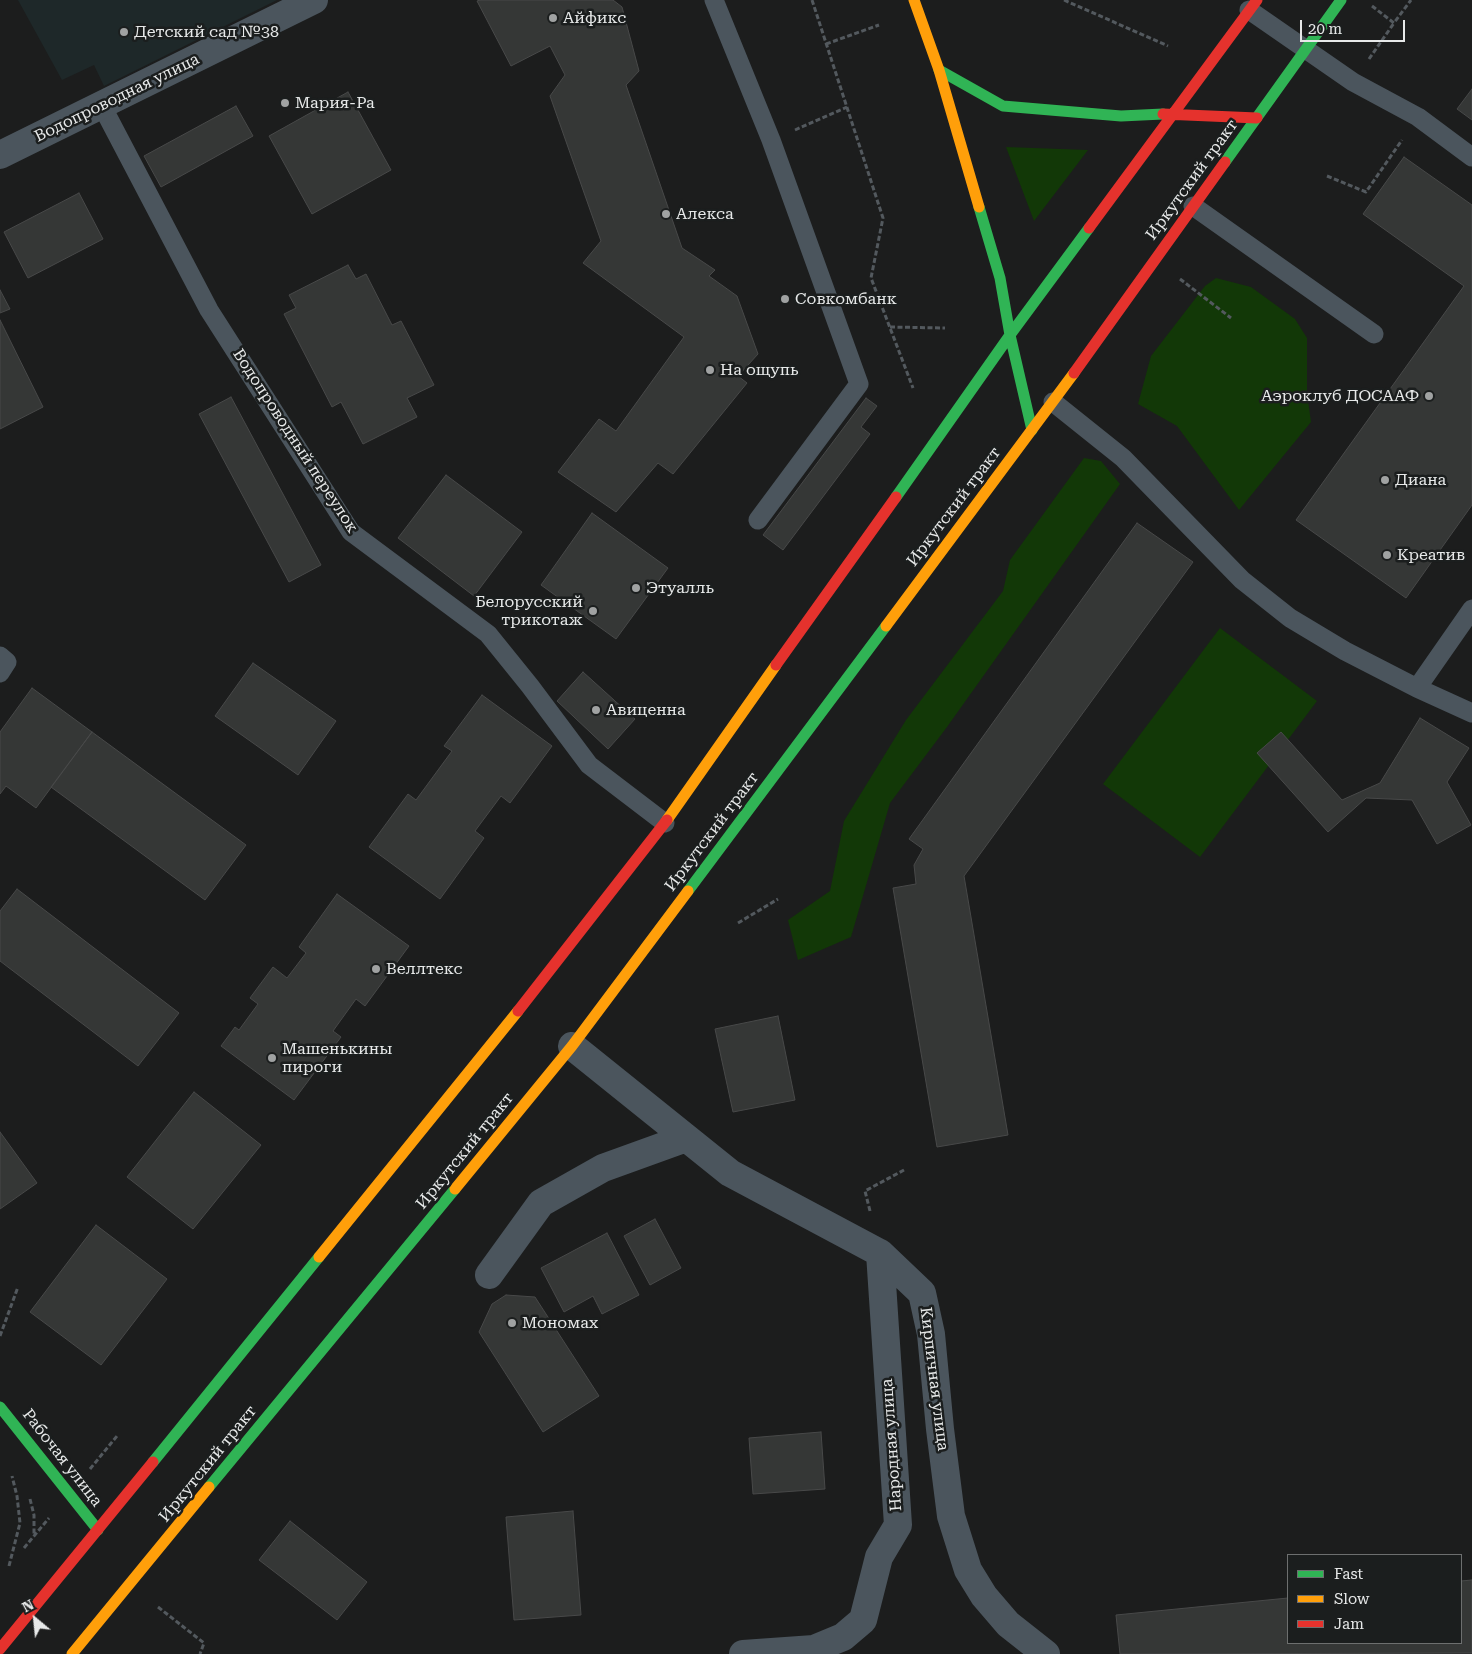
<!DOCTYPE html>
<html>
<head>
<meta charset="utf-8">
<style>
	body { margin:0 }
	#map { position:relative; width:1472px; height:1654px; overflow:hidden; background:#1c1d1d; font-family:"Roboto Serif",serif }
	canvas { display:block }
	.legend { position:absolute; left:1287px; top:1554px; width:175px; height:90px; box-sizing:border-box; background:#1b1e1e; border:1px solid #6d6f6f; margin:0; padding:6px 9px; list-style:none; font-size:15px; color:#e7e9e9 }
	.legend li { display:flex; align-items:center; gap:10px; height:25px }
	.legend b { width:25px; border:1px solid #6d6f6f }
	.north { position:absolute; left:10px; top:1594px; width:50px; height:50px; -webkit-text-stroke:4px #1b1e1e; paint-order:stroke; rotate:332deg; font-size:14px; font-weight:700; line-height:20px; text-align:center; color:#e7e9e9 }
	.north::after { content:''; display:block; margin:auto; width:18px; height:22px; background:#e7e9e9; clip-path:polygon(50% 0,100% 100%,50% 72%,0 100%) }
	.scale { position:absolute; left:1300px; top:20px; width:105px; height:22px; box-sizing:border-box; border:2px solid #e7e9e9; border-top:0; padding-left:6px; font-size:15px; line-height:18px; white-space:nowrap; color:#e7e9e9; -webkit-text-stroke:4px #1b1e1e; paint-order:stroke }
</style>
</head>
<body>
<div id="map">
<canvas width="1472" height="1654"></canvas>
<ul class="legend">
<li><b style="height:6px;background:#30b455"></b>Fast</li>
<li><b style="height:6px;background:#ff9f0a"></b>Slow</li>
<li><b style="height:6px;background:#e5322d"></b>Jam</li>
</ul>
<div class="north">N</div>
<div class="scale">20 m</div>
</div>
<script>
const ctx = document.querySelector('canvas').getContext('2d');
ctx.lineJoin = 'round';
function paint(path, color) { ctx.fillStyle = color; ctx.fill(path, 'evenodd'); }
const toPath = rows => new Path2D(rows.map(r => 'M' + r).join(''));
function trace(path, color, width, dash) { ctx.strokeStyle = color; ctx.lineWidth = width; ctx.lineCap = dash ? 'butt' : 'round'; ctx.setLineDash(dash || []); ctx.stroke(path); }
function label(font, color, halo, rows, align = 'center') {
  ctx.font = font + ' "Roboto Serif",serif'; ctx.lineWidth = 5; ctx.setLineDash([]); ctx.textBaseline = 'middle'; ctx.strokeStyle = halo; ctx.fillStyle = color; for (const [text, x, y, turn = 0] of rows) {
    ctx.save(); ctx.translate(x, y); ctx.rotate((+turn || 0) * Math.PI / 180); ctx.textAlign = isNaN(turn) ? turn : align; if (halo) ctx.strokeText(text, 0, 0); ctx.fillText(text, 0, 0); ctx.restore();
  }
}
paint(toPath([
	[18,0,277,0,104,86,94,65,62,80]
]), '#1e2829');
paint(toPath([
	[1006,147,1088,150,1034,221],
	[1216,278,1251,287,1295,319,1307,338,1307,393,1311,422,1239,510,1177,426,1138,404,1151,356,1205,286],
	[1084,458,1101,461,1120,484,947,727,890,803,851,937,798,960,788,920,830,891,844,821,906,720,1003,591,1010,560],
	[1220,628,1317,701,1200,857,1103,784]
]), '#123807');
const building = toPath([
	[480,0,613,0,622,7,639,71,626,85,682,248,715,270,709,276,737,296,758,354,738,376,747,383,673,474,658,463,616,512,558,472,599,419,616,431,684,337,583,263,601,241,550,96,565,75,550,46,511,66,477,1,480,0],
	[1472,89,1472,120,1457,109,1472,89],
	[348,92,391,170,312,214,269,136,348,92],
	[236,106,253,136,161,187,144,156,236,106],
	[1404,157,1472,205,1472,505,1406,598,1296,520,1464,286,1363,214,1404,157],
	[79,193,103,239,28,278,4,232,79,193],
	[348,265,356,279,366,274,392,325,401,321,434,385,407,398,417,417,363,444,341,402,332,407,284,314,296,308,289,295,348,265],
	[0,290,10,309,0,313,0,290],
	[0,320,43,407,0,429,0,320],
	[231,397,321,565,289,582,199,414,231,397],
	[866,398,877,406,861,427,870,434,783,550,763,535,866,398],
	[446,475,522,532,474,596,398,538,446,475],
	[592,513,668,568,616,639,541,585,592,513],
	[1137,523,1193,562,964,876,1008,1135,937,1147,893,888,916,884,914,865,923,849,909,839,1137,523],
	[253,663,336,721,298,775,215,716,253,663],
	[583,672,635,719,608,749,557,701,583,672],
	[32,688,92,732,36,808,6,786,0,794,0,732,32,688],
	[482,695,552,746,510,803,501,796,475,831,484,838,440,899,369,847,408,794,416,800,452,751,444,746,482,695],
	[1420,718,1469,748,1447,782,1471,825,1437,844,1412,800,1366,798,1328,832,1257,753,1281,732,1342,800,1380,783,1420,718],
	[92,732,246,845,205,900,51,787,92,732],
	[17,889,179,1013,138,1066,0,961,0,911,17,889],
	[337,894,409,946,365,1006,356,999,333,1031,341,1037,294,1100,221,1046,235,1027,239,1030,258,1004,250,998,273,967,287,978,306,953,299,947,337,894],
	[778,1016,795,1100,733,1112,715,1029,778,1016],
	[194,1092,261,1145,193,1229,127,1177,194,1092],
	[0,1132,37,1183,0,1209,0,1132],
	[655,1219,681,1268,650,1285,624,1236,655,1219],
	[96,1225,167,1279,101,1365,30,1312,96,1225],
	[607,1233,639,1295,602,1314,593,1296,564,1312,541,1268,607,1233],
	[506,1295,535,1297,599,1396,543,1432,479,1332,492,1304,506,1295],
	[821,1432,825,1489,753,1494,749,1438,821,1432],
	[573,1511,581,1615,514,1620,506,1517,573,1511],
	[290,1521,367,1582,337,1620,259,1560,290,1521],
	[1472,1580,1472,1653,1120,1654,1116,1615,1288,1598,1288,1643,1461,1643,1461,1581,1472,1580]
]);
paint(building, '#353736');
trace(building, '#484949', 1);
trace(toPath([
	[812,0,883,218,871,278,913,388],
	[1064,0,1168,46],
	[1372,6,1394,23,1411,0],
	[826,44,879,25],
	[1369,59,1394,23],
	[795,130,847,107],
	[1327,176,1366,192,1402,140],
	[1180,279,1231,318],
	[890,327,945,328],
	[738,923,778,899],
	[870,1211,865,1191,904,1170],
	[0,1336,18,1287],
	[90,1469,117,1436],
	[30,1499,34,1515,34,1535],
	[24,1548,49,1518],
	[9,1566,20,1523,17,1496,12,1476],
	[158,1607,204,1643,200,1654]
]), '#53595e', 3, [5, 2.5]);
trace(toPath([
	[714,0,771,140,859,384,758,520],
	[1249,10,1353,82,1418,117,1472,157],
	[102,106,209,310,351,532,488,634,530,686,589,765,665,823],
	[1193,206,1374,334],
	[1053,402,1123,458,1242,580,1290,618,1345,651,1417,688,1472,713],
	[0,656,7,662,0,673],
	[1417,688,1472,609]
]), '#4b555d', 19);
trace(toPath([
	[0,155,314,0],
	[572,1046,730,1173,880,1253,922,1293,931,1334,940,1429,951,1516,968,1570,984,1596,1008,1624,1046,1654],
	[489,1275,541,1203,603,1168,686,1138],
	[743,1654,814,1649,843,1637,863,1620,879,1557,898,1525,880,1253]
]), '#4b555d', 28);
trace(toPath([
	[939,70,1003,106,1121,116,1163,114],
	[1225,162,1341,0],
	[979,207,1000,278,1010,335,1032,430],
	[896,497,1010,335,1089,228],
	[688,891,886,626],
	[0,1407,98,1530],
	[153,1462,319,1257],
	[209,1487,455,1189]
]), '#30b455', 11);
trace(toPath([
	[914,0,939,70,979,207],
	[886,626,1074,373],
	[667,820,776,665],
	[455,1189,572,1046,688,891],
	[319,1257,518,1011],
	[72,1654,209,1487]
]), '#ff9f0a', 11);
trace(toPath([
	[1163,114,1257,118],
	[1089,228,1257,0],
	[1074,373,1225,162],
	[776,665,896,497],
	[518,1011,667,820],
	[0,1649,153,1462]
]), '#e5322d', 11);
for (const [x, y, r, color] of [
	[553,18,5,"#a0a2a2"],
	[124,32,5,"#a0a2a2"],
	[285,103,5,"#a0a2a2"],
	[666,214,5,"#a0a2a2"],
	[785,299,5,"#a0a2a2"],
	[710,370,5,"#a0a2a2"],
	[1429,396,5,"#a0a2a2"],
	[1385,480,5,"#a0a2a2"],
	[1387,555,5,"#a0a2a2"],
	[636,588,5,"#a0a2a2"],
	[593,611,5,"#a0a2a2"],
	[596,710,5,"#a0a2a2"],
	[376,969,5,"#a0a2a2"],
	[272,1058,5,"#a0a2a2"],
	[512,1323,5,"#a0a2a2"]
]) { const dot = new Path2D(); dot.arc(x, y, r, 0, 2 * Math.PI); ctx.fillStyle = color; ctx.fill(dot); trace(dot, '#1b1e1e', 2); }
label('16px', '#e7e9e9', '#1b1e1e', [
	["Айфикс",563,18],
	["Детский сад №38",134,32],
	["Мария-Ра",295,103],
	["Алекса",676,214],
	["Совкомбанк",795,299],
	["На ощупь",720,370],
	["Аэроклуб ДОСААФ",1419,396,"right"],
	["Диана",1395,480],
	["Креатив",1397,555],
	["Этуалль",646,588],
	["Белорусский",583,602,"right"],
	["трикотаж",583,620,"right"],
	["Авиценна",606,710],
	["Веллтекс",386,969],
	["Машенькины",282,1049],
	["пироги",282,1067],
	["Мономах",522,1323]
], 'left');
label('16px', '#e7e9e9', '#1b1e1e', [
	["Водопроводная улица",117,98,-26],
	["Иркутский тракт",1192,180,-54],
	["Водопроводный переулок",295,441,57],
	["Иркутский тракт",954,507,-53],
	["Иркутский тракт",712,832,-53],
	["Иркутский тракт",465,1151,-51],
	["Кирпичная улица",934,1379,83],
	["Народная улица",892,1445,-94],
	["Рабочая улица",62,1458,52],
	["Иркутский тракт",208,1464,-51]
]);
</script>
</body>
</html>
